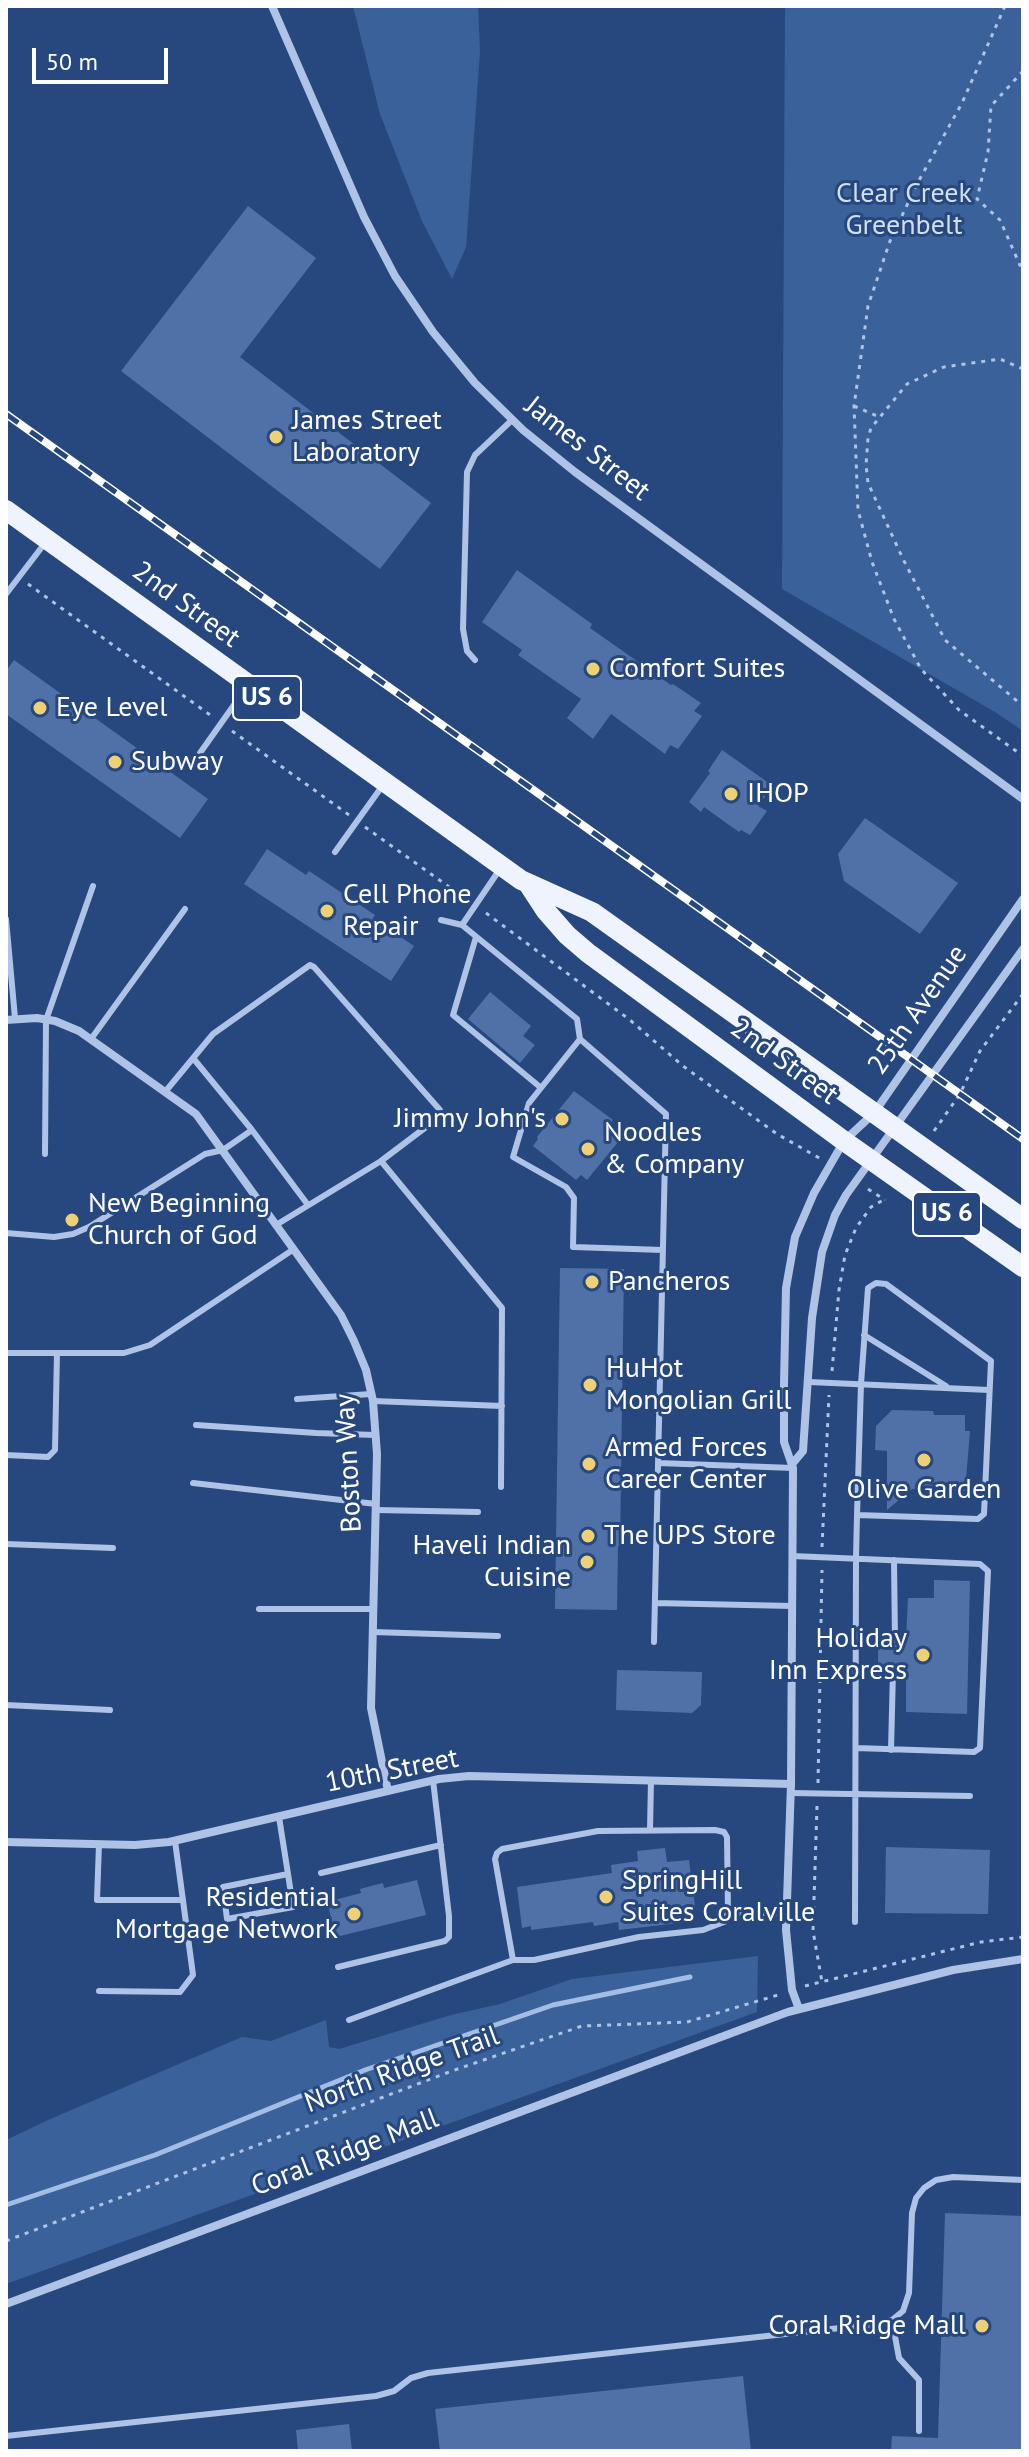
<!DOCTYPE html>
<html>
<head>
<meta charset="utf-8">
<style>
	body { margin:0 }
	#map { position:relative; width:1029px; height:2457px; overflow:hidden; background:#27487e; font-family:"PT Sans",sans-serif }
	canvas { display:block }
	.frame { position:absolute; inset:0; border:8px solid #fff; pointer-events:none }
	.scale { position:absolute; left:32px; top:48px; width:136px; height:36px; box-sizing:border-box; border:4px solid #fff; border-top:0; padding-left:10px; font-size:24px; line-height:28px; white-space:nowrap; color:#fff; -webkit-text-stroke:6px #27487e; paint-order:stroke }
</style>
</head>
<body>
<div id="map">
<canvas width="1029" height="2457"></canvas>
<div class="frame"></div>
<div class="scale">50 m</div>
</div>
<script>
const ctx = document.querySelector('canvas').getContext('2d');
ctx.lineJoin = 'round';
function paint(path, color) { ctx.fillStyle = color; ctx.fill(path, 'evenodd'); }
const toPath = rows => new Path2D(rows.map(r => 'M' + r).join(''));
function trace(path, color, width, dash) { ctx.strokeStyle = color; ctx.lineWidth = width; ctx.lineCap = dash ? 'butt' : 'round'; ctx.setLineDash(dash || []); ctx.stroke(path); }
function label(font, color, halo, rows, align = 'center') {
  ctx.font = font + ' "PT Sans",sans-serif'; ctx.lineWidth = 6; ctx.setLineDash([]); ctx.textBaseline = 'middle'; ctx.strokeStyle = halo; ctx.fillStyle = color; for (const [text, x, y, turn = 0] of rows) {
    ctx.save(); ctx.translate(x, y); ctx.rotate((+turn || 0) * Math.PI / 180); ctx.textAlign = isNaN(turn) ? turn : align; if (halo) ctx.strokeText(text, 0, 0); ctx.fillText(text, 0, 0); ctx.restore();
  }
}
paint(toPath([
	[353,6,478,6,480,51,466,247,452,279,422,221,380,114],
	[785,6,1023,6,1023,731,995,712,782,589],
	[758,1956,757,2012,6,2284,6,2140,48,2120,242,2037,271,2041,326,2020,329,2047,339,2049,451,2015,500,2004,572,1979]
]), '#3b619b');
trace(toPath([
	[6,2205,155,2155,365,2070,553,2005,690,1977]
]), '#a2bee5', 5);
paint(toPath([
	[248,206,316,258,240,357,431,503,380,569,121,371],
	[517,570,592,624,590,628,671,685,673,684,701,703,694,711,702,716,678,749,670,745,665,754,611,714,593,739,567,718,581,699,518,655,522,650,482,622],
	[14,660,208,799,180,838,6,714,6,671],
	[722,750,773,786,758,806,767,811,750,835,741,830,739,832,704,807,701,812,689,802,710,773,708,771],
	[865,818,958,883,920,934,844,881,838,854],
	[267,849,306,875,309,871,375,915,373,918,414,946,391,981,244,884],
	[490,992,531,1026,523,1036,535,1045,520,1063,468,1019],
	[574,1091,613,1120,609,1125,623,1136,587,1180,581,1175,576,1180,533,1146,538,1139,537,1137],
	[560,1268,624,1269,620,1546,618,1546,617,1610,555,1609],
	[892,1410,933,1411,934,1415,965,1415,965,1431,970,1431,965,1491,912,1489,887,1510,887,1451,875,1450,876,1426],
	[934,1580,970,1581,967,1714,906,1712,906,1672,899,1671,894,1665,887,1671,878,1670,878,1640,889,1640,894,1646,901,1640,906,1640,908,1598,934,1598],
	[617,1670,702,1672,701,1705,692,1713,616,1710],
	[886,1847,990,1850,988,1914,885,1913],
	[665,1848,667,1862,689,1860,695,1906,687,1908,688,1914,678,1915,679,1923,619,1930,618,1922,594,1926,593,1922,531,1930,531,1926,522,1928,517,1887,612,1873,611,1865,638,1861,637,1851],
	[417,1880,426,1915,336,1937,327,1902,361,1893,360,1889,371,1886,383,1883,384,1888],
	[945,2213,1023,2216,1023,2451,891,2451,892,2436,938,2438],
	[743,2376,751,2451,440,2451,435,2409],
	[349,2424,352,2451,298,2451,296,2430]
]), '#5071a7');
trace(toPath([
	[1005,6,962,103,917,184,890,241,868,306,854,406,858,510,872,562,894,619,921,669,959,710,1023,756],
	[1023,71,991,106,988,152,977,199,1000,220,1023,272],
	[1023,369,1000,359,944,367,907,384,871,428,868,438,866,465,868,483,903,559,945,640,1023,706],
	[854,406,877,416],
	[28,584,213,717],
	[232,731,349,815],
	[365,827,466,899],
	[486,913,630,1020,683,1066,777,1134,821,1159],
	[934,1131,960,1094,980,1051,1023,994],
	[868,1189,885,1200],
	[832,1371,839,1290,845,1255,856,1228,871,1207,885,1199],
	[822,1547,829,1395],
	[818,1783,822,1570],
	[817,1806,813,1931,822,1982],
	[805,1986,981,1942,1023,1937],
	[6,2241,449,2072,582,2026,687,2022,778,1995]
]), '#aec3e5', 3, [4, 6]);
trace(toPath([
	[6,594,45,543],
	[475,660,467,651,463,629,467,472,475,455,512,420],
	[200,753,246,688],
	[335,852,383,785],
	[6,919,15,1018],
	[441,920,462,925,577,1019,580,1039,666,1114,654,1642],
	[462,925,500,869],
	[476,937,453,1015,540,1087],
	[91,1039,185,909],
	[580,1039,529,1103,513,1157,566,1187,574,1198,573,1247,663,1250],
	[193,1058,252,1130,308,1205],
	[165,1092,213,1034,310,965,314,967,440,1110,438,1118,381,1161,276,1225],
	[45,1154,46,1020,93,886],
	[381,1161,502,1308,501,1487],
	[6,1233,54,1237,73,1234,89,1227,205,1154,223,1150,252,1130],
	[864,1335,946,1386],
	[6,1353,124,1353,150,1345,294,1249],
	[809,1382,989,1390],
	[297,1399,371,1394],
	[373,1401,502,1406],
	[196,1425,316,1433,375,1435],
	[6,1455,48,1457,55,1450,57,1353],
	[658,1463,793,1468],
	[193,1483,376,1504],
	[376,1510,478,1512],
	[6,1544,113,1548],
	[792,1556,980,1564,988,1571,980,1748,974,1752,856,1748],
	[894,1560,895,1640],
	[655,1603,792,1606],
	[259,1609,373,1609],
	[373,1632,498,1636],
	[6,1705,110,1710],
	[891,1750,893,1671],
	[790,1793,970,1796],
	[279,1817,288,1874,223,1887,227,1919,293,1907,288,1874],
	[650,1830,651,1780],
	[99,1844,97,1900,182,1900],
	[321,1873,441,1845],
	[855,1922,856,1558,857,1515,861,1384,868,1288,876,1283,886,1284,991,1361,984,1514,978,1519,857,1515],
	[513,1960,534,1960,639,1937,703,1930,724,1922,728,1913],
	[338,1967,445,1941,449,1937,449,1916,433,1780],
	[99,1991,180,1992,193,1975,175,1841],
	[349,2020,513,1960,495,1859,497,1853,502,1849,598,1831,715,1830,724,1832,727,1837,728,1913,787,1913],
	[892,2320,899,2358,919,2380,919,2431],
	[6,2436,376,2396,394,2391,411,2378,428,2373,877,2324,892,2320,903,2311,909,2293,912,2213,916,2198,924,2188,936,2180,953,2177,1023,2180]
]), '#aec3e5', 6);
trace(toPath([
	[272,6,364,217,395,276,433,332,475,383,523,430,575,472,1023,799],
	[6,1020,37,1018,55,1021,79,1031,196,1114,341,1315,354,1341,366,1370,373,1401,377,1454,371,1708,388,1791],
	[793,1463,803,1451,812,1318,822,1252,835,1215,846,1195,1023,949],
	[6,1842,135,1845,169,1842,439,1779,469,1776,791,1784],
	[799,2009,792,1990,786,1930,791,1784,793,1468,784,1442,784,1384,786,1288,795,1237,814,1193,844,1141,874,1113,1023,899],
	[6,2304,788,2012,953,1970,1023,1959]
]), '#aec3e5', 8);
trace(toPath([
	[6,510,521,880,592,912,1023,1219],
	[529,885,546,911,567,935,588,953,844,1141,1023,1267]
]), '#eef3fd', 20);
const rail = toPath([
	[6,414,1023,1139]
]);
trace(rail, '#fff', 8);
trace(rail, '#27487e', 5, [15]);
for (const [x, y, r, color] of [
	[276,437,8,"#edd174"],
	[593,669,8,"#edd174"],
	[40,708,8,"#edd174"],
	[115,762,8,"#edd174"],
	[731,794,8,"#edd174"],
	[327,911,8,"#edd174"],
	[562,1119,8,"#edd174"],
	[588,1149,8,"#edd174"],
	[72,1220,8,"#edd174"],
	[592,1282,8,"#edd174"],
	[590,1385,8,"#edd174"],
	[924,1460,8,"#edd174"],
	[589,1464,8,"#edd174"],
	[588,1536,8,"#edd174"],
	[587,1562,8,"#edd174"],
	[923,1655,8,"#edd174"],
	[606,1897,8,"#edd174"],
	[354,1914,8,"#edd174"],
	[982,2326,8,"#edd174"]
]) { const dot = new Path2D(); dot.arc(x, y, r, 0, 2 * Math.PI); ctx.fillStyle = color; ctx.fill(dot); trace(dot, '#27487e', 3); }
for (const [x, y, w] of [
	[267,698,68],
	[947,1214,68]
]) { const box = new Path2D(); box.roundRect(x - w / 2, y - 22, w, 44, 6); ctx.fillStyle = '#27487e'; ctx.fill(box); trace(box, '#fff', 2); }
label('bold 26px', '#fff', null, [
	["US 6",267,698],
	["US 6",947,1214]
]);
label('28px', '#d0dff4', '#27487e', [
	["Clear Creek",904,194],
	["Greenbelt",904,226]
]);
label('28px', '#fff', '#27487e', [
	["James Street",292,421],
	["Laboratory",292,453],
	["Comfort Suites",609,669],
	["Eye Level",56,708],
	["Subway",131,762],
	["IHOP",747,794],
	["Cell Phone",343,895],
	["Repair",343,927],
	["Jimmy John's",546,1119,"right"],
	["Noodles",604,1133],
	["& Company",604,1165],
	["New Beginning",88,1204],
	["Church of God",88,1236],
	["Pancheros",608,1282],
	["HuHot",606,1369],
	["Mongolian Grill",606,1401],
	["Armed Forces",605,1448],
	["Career Center",605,1480],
	["Olive Garden",924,1490,"center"],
	["The UPS Store",604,1536],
	["Haveli Indian",571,1546,"right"],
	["Cuisine",571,1578,"right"],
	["Holiday",907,1639,"right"],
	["Inn Express",907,1671,"right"],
	["SpringHill",622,1881],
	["Suites Coralville",622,1913],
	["Residential",338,1898,"right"],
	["Mortgage Network",338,1930,"right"],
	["Coral Ridge Mall",966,2326,"right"]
], 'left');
label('28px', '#fff', '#27487e', [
	["James Street",587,449,38],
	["2nd Street",186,605,36],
	["25th Avenue",918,1010,-55],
	["2nd Street",784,1062,36],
	["Boston Way",349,1463,-93],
	["10th Street",392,1771,-11],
	["North Ridge Trail",402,2070,-20],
	["Coral Ridge Mall",345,2153,-21]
]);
</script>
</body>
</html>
